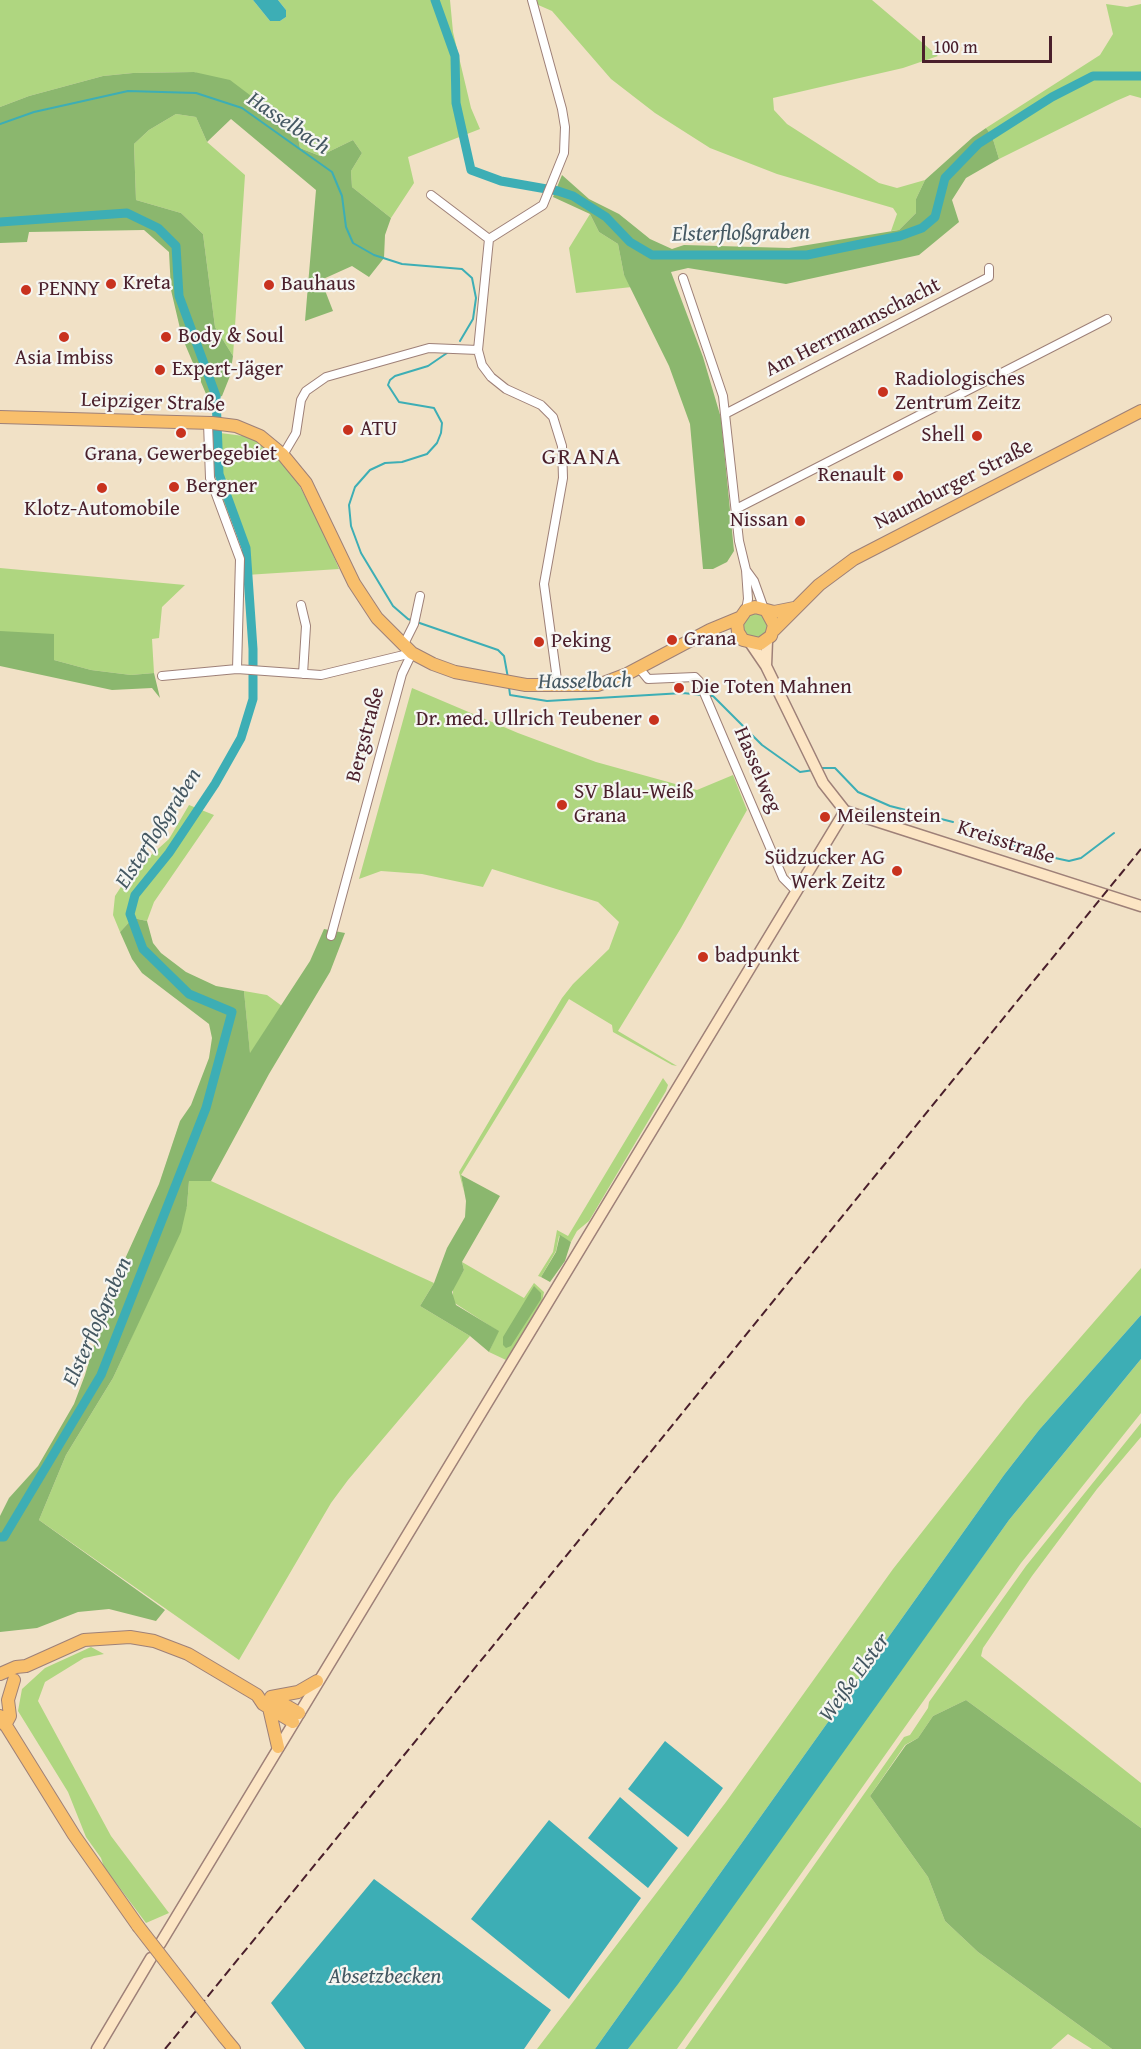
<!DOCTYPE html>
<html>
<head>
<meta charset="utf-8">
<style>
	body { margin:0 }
	#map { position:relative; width:1141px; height:2049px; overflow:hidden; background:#f1e1c6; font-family:"Gentium Book Plus",serif }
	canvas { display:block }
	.scale { position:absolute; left:922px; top:36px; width:130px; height:27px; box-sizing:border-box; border:3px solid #4a1f2b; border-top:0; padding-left:8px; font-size:18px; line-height:21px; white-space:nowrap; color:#4a1f2b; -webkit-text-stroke:4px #f6f6f2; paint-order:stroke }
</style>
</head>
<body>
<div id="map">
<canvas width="1141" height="2049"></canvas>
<div class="scale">100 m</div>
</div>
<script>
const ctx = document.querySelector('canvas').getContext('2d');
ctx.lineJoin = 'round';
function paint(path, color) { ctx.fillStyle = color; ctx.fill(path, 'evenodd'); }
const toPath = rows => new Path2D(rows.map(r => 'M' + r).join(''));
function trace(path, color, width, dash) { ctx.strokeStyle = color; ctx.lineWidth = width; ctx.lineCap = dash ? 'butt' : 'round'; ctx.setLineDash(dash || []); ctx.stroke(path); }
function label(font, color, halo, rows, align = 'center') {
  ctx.font = font + ' "Gentium Book Plus",serif'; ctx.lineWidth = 4.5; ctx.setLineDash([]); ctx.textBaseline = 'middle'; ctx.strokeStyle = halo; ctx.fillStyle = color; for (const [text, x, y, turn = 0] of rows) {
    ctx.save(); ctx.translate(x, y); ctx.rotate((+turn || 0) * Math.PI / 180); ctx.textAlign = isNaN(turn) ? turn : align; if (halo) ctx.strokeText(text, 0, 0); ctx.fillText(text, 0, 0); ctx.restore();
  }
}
paint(toPath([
	[0,0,253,0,270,21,280,21,286,17,286,10,278,0,450,0,453,32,471,108,480,129,408,157,414,183,391,218,352,187,351,171,362,153,353,140,320,156,300,148,295,123,249,96,194,72,133,73,103,76,29,96,0,107],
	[535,0,872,0,938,56,903,68,773,98,774,110,787,124,879,183,897,188,925,180,916,199,916,213,899,230,891,231,897,214,893,208,777,174,710,148,655,113,611,79,552,11,536,4],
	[1106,4,1127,7,1141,4,1141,98,1130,95,1116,101,999,159,992,136,986,128,1100,55,1113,34],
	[176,114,196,117,207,142,245,175,233,356,215,327,203,234,181,213,136,200,134,144,149,130],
	[590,214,599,232,618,244,624,275,632,287,576,293,569,248],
	[213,432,251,437,272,452,292,472,322,528,339,569,246,575,244,552,216,483],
	[0,568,185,585,162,607,159,638,152,639,154,673,131,675,91,670,54,660,0,631],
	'743 626a13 13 0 1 1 26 0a13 13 0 1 1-26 0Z',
	[412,688,518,733,596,762,697,790,733,775,747,810,681,928,618,1031,677,1066,672,1065,613,1032,612,1025,569,999,461,1175,464,1192,459,1172,562,998,573,984,609,949,619,922,598,902,492,869,483,887,422,874,381,871,359,879],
	[189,805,214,815,154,902,147,921,133,918,120,932,113,915,115,896,128,876,169,839],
	[244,991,267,995,282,1006,250,1054],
	[663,1078,668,1085,666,1091,589,1221,577,1231,571,1242,559,1236,556,1251,541,1277,538,1276,553,1252,557,1230,568,1236],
	[189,1181,211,1181,434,1283,420,1306,470,1336,348,1480,331,1503,239,1660,39,1520,66,1455,113,1378,130,1341,187,1206],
	[462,1262,524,1298,534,1283,544,1292,542,1302,506,1360,489,1352,498,1331,453,1302,453,1288,464,1270],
	[1141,1268,1141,1315,1039,1430,1004,1475,595,2049,537,2049,726,1802,893,1569,1025,1401],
	[1141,1359,1141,1413,1021,1563,677,2049,628,2049,1009,1520],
	[1141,1423,1141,1437,1097,1489,1032,1576,983,1648,981,1656,1141,1783,1141,1828,966,1700,933,1716,918,1738,905,1745,870,1796,928,1877,945,1921,978,1952,1112,2049,1092,2049,1068,2034,1051,2049,685,2049,904,1737,910,1735,928,1708,929,1702,1026,1566],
	[91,1647,104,1654,84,1658,45,1682,38,1701,111,1836,169,1913,146,1923,104,1867,101,1858,86,1837,68,1792,18,1711,22,1689,45,1668]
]), '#afd680');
paint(toPath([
	[194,72,230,80,267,108,295,123,300,148,320,156,353,140,362,153,351,171,352,187,391,218,385,235,384,258,369,277,352,266,321,280,333,311,305,321,316,190,231,119,207,142,196,117,176,114,149,130,134,144,136,200,181,213,203,234,215,327,233,356,230,376,222,396,209,401,182,337,171,290,169,252,144,230,29,232,27,242,0,243,0,107,29,96,103,76,133,73],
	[986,128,992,136,999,159,966,178,952,200,959,222,919,255,786,284,688,268,671,272,703,357,721,418,734,551,727,562,713,569,703,569,690,424,669,366,624,275,618,244,599,232,590,214,553,197,562,175,589,199,619,214,650,239,672,249,684,245,789,248,899,230,916,213,916,199,925,180,973,137],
	[0,631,54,634,54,660,91,670,131,675,154,673,160,698,152,688,112,690,0,666],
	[133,918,147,921,153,943,161,953,186,972,216,986,244,991,250,1053,310,961,324,929,345,933,330,972,269,1074,211,1181,189,1181,187,1206,181,1232,113,1378,66,1455,39,1520,165,1610,156,1621,109,1609,78,1612,37,1628,0,1632,0,1516,9,1498,38,1466,74,1404,85,1375,109,1294,159,1184,180,1121,191,1105,209,1058,212,1038,209,1024,142,973,132,959,120,932],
	[461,1175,500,1196,462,1262,464,1270,452,1292,456,1305,499,1331,489,1352,470,1336,420,1306,434,1283,447,1248,465,1217,466,1201],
	[560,1235,571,1242,565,1261,550,1282,541,1277,556,1252],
	[534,1286,541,1293,541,1299,511,1346,506,1348,503,1345,503,1337],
	[966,1700,1141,1828,1141,2049,1112,2049,978,1952,945,1921,928,1877,870,1796,906,1745,918,1738,933,1716]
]), '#8bb76e');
paint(toPath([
	[253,0,278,0,286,10,286,17,280,21,270,21],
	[1141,1315,1141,1359,1009,1520,678,1984,628,2049,595,2049,1004,1475,1039,1430],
	[665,1741,723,1788,688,1837,628,1789],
	[620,1797,678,1848,648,1888,588,1838],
	[549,1820,641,1898,569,1999,471,1919],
	[374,1879,551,2010,524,2049,305,2049,271,2003]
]), '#3daeb5');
trace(toPath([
	[0,124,34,112,128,91,196,93,242,108,332,172,342,196,346,227,353,243,374,255,402,264,462,269,472,278,476,298,473,319,460,341],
	[447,353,428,366,395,376,390,380,388,385,399,402,434,408,442,423,441,433,437,443,427,454,402,462,385,463,370,470,355,487,349,505,351,526,361,553,393,606,408,619,498,650,504,656,508,678],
	[509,687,510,695,547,701,683,693,702,695],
	[708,696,713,696,762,745,800,772,814,770],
	[819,768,835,768,858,792,890,806,953,822],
	[1007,843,1041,855,1069,861,1081,858,1114,833]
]), '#3daeb5', 2);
trace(toPath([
	[435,0,455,56,456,103,471,170,501,181,558,191,573,196,606,217,630,242,652,255,807,255,900,236,922,228,935,217,945,178,978,144,1052,97,1093,76,1141,76],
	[0,222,127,213,158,228,176,246,179,296,216,396,219,474,246,548,253,649,253,699,241,738,215,784,169,853,135,895,130,914,143,949,189,994,232,1012,206,1108,101,1375,4,1537,0,1537]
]), '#3daeb5', 9);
const street = toPath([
	[532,0,562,109,565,127,564,153,543,205,489,239,478,350,482,365,491,377,506,389,541,405,553,417,562,446,563,478,544,584,558,687],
	[431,195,489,239],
	[683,278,723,396,739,541,746,570,748,599,746,610],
	[725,414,989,277,989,268],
	[208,423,210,478,240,559,237,669],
	[283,455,296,433,301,400,306,391,326,377,429,348,478,350],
	[736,509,1107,319],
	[746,570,754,581,764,609],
	[301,605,306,626,303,674],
	[403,646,414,624,420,596],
	[639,668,648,679,695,677,699,681,783,878,796,891],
	[162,676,237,669,321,675,412,653],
	[331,936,402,674,412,653]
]);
const secondary = toPath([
	[751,644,766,666,823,783,845,811,1141,906],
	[766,666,767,640],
	[160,1944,845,811],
	[97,2049,151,1958]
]);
const primary = toPath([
	[0,417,212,423,236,426,260,436,283,455,306,483,354,583,377,618,412,653,433,664,455,672,526,685,598,685,627,674,710,630,739,618],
	[767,612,774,625,771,636,760,644,743,640,738,632,737,623,746,610,755,607,774,612,794,608],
	[774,630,819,585,854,559,1141,411],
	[0,1674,16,1667,26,1666,84,1640,130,1637,154,1641,188,1654,257,1695,263,1704,293,1722],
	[271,1697,298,1692,317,1681],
	[271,1697,299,1713],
	[269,1708,278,1747],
	[0,1716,74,1835,138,1926],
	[5,1725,10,1716,8,1700,14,1680],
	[224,2037,234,2049]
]);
trace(street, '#9e8078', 10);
trace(secondary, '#9e8078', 13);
trace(primary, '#9e8078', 14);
trace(street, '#fff', 8);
trace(secondary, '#fce5c4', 10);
trace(primary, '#f8bf6c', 12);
trace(toPath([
	[165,2049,1141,849]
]), '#4a1f2b', 2, [9, 4.5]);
const primaryBridge = toPath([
	[138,1926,224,2037]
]);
trace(primaryBridge, '#9e8078', 14, []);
trace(primaryBridge, '#f8bf6c', 12);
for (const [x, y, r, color] of [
	[111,284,6,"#c8321e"],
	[269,285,6,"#c8321e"],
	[26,290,6,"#c8321e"],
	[64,337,6,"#c8321e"],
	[166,337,6,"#c8321e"],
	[160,370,6,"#c8321e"],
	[883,392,6,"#c8321e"],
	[348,430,6,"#c8321e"],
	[181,433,6,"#c8321e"],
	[977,436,6,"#c8321e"],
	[898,476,6,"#c8321e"],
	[174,487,6,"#c8321e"],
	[102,488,6,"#c8321e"],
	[800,521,6,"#c8321e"],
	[672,640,6,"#c8321e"],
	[539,642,6,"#c8321e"],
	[679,688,6,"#c8321e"],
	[654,720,6,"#c8321e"],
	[562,805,6,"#c8321e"],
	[825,817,6,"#c8321e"],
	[897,871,6,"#c8321e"],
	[703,957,6,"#c8321e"]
]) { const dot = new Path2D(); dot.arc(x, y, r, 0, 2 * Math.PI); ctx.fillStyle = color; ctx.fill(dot); trace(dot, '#f6f6f2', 2); }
label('21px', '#4a1f2b', '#f6f6f2', [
	["Kreta",123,284],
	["Bauhaus",281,285],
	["PENNY",38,290],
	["Body & Soul",178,337],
	["Asia Imbiss",64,359,"center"],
	["Expert-Jäger",172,370],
	["Radiologisches",895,380],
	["Zentrum Zeitz",895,404],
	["ATU",360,430],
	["Shell",965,436,"right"],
	["Grana, Gewerbegebiet",181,455,"center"],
	["Renault",886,476,"right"],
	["Bergner",186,487],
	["Klotz-Automobile",102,510,"center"],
	["Nissan",788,521,"right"],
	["Grana",684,640],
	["Peking",551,642],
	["Die Toten Mahnen",691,688],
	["Dr. med. Ullrich Teubener",642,720,"right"],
	["SV Blau-Weiß",574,793],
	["Grana",574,817],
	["Meilenstein",837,817],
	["Südzucker AG",885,859,"right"],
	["Werk Zeitz",885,883,"right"],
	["badpunkt",715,957]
], 'left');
label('21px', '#4a1f2b', '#f6f6f2', [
	["Am Herrmannschacht",853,328,-27],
	["Leipziger Straße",153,403,2],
	["Naumburger Straße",954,485,-27],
	["Bergstraße",366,735,-75],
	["Hasselweg",757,770,67],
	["Kreisstraße",1006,843,18]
]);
label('italic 22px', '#455862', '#f6f6f2', [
	["Hasselbach",288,124,34],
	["Elsterfloßgraben",741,234,-1],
	["Hasselbach",585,682,-1],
	["Elsterfloßgraben",159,829,-57],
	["Elsterfloßgraben",98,1322,-66],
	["Weiße Elster",855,1678,-54],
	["Absetzbecken",385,1977]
]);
ctx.letterSpacing = '1.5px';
label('24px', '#4a1f2b', '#f6f6f2', [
	["GRANA",582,458]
]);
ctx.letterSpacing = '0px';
</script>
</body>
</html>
